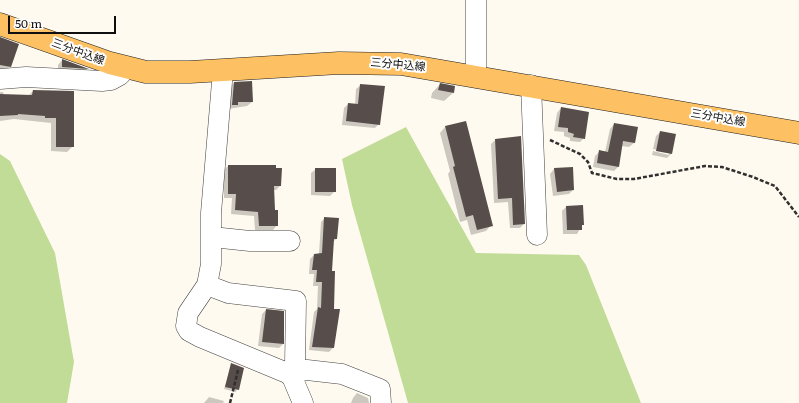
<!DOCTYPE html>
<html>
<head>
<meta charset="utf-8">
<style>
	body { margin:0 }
	#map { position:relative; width:799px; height:403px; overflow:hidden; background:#fffaef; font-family:Literata,serif }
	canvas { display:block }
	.scale { position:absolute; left:8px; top:16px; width:108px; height:18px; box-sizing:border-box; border:2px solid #0e0e0e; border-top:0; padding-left:5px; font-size:12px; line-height:14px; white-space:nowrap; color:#0e0e0e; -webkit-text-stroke:3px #fff; paint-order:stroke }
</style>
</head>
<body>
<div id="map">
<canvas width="799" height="403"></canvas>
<div class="scale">50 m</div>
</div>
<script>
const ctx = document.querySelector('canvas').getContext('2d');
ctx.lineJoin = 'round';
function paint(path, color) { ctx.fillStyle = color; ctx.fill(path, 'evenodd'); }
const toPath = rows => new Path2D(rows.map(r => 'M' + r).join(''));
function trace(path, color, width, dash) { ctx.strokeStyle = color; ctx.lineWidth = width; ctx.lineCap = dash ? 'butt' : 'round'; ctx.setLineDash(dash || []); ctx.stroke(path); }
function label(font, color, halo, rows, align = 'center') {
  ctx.font = font + ' Literata,"Noto Sans JP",serif'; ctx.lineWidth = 4; ctx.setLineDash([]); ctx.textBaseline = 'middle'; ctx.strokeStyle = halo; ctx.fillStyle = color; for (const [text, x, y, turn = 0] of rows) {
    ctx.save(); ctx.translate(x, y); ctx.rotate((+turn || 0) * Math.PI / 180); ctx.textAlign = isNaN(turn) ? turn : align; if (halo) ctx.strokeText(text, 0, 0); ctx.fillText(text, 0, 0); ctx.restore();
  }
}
paint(toPath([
	[406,127,476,253,579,255,586,265,641,403,408,403,352,205,342,159],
	[0,154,10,161,55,253,74,362,67,403,0,403]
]), '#c0dc96');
paint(toPath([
	[0,40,10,66,6,70,0,71],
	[62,60,87,69,84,73,58,71,58,65],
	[234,83,252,102,247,106,228,109,230,87],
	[440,84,453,93,444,101,431,98,432,93],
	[361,85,379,124,375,128,342,125,344,108,348,104,355,105,356,89],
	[33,91,73,92,73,146,67,152,51,151,51,123,14,119,0,121,0,92,3,92,4,95,28,96],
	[561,108,584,138,580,142,570,141,570,138,564,136,564,132,554,131,557,113],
	[614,124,636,128,634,143,629,147,621,146,618,167,614,171,593,167,595,156,600,151,605,152,610,129],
	[445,127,491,225,486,231,471,235,467,220,460,222,448,174,450,171,440,133],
	[660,132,671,154,667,158,652,155,653,151,669,155,669,153,653,149,656,136],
	[495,140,524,224,520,228,510,228,508,202,494,203,491,144],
	[228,166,280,186,276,190,273,190,274,211,277,225,273,230,255,230,254,216,231,214,232,198,224,198,224,170],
	[572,168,573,190,569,194,553,196,550,174,554,169],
	[316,169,335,191,330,196,311,195,311,173],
	[566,207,583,224,577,234,563,234,562,211],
	[325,218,336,239,333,242,330,272,333,348,329,352,309,350,314,312,317,309,318,286,313,286,314,274,309,274,310,259,314,255,319,254,321,222],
	[266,310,283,344,279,348,258,346,262,314],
	[231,365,243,368,236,392,224,389],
	[357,393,368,398,369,403,351,403,353,398],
	[209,397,224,401,223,403,204,403]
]), '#0003');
paint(toPath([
	[0,37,19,44,11,67,0,65],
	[62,59,89,69,62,67],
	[252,81,253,102,238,102,238,105,232,105,234,82],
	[440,83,455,86,454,93,438,90],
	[360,84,385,86,380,125,346,121,348,103,358,104],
	[33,90,74,91,74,147,56,147,56,118,45,118,45,116,18,114,18,115,0,116,0,94,32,95],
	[561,107,589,112,585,139,573,137,574,134,568,132,568,128,558,127],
	[466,121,493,226,477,230,473,215,466,217,453,167,455,166,445,126],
	[614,123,638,127,635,143,623,141,619,167,597,163,599,150,608,152],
	[660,131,676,134,672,154,656,151],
	[521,136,525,224,513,225,512,198,498,199,495,139],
	[228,165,276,165,276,168,282,168,281,186,274,186,275,210,278,210,278,226,259,226,258,212,235,210,236,194,228,194],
	[573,167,574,190,557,192,554,168],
	[315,168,336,168,336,192,315,192],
	[583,205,584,225,582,225,582,230,567,230,566,206],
	[324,217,339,218,337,239,334,239,332,271,335,271,334,309,340,309,334,348,312,347,318,307,321,308,322,282,316,282,317,270,312,270,314,254,322,253],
	[266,309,284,311,284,344,262,342],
	[231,363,244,368,239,390,225,387]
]), '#574d4a');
const minor = toPath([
	[223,70,211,213,211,264,207,285,188,313,186,326,189,331,200,337,287,373,292,377,303,403],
	[476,75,476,0],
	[0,79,26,77,102,81,111,80,120,75,126,68],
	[531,85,537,235],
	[212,237,250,241,290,241],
	[207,285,228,293,296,301,295,365,287,373],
	[287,373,307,370,342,374,380,389,381,403]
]);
const major = toPath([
	[0,24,110,63,146,72,190,72,339,63,401,64,799,133]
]);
trace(minor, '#414141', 21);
trace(major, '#1f1f1f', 23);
trace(toPath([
	[550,140,580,154,588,162,592,173,617,179,634,179,705,166,722,167,753,177,775,186,799,217],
	[230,403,238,370]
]), '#303030', 2.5, [4, 2]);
trace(minor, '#fff', 20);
trace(major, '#fdc062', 22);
label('11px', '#0e0e0e', '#fff', [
	["三分中込線",78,52,20],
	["三分中込線",398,65,5],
	["三分中込線",718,118,10]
]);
</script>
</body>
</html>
